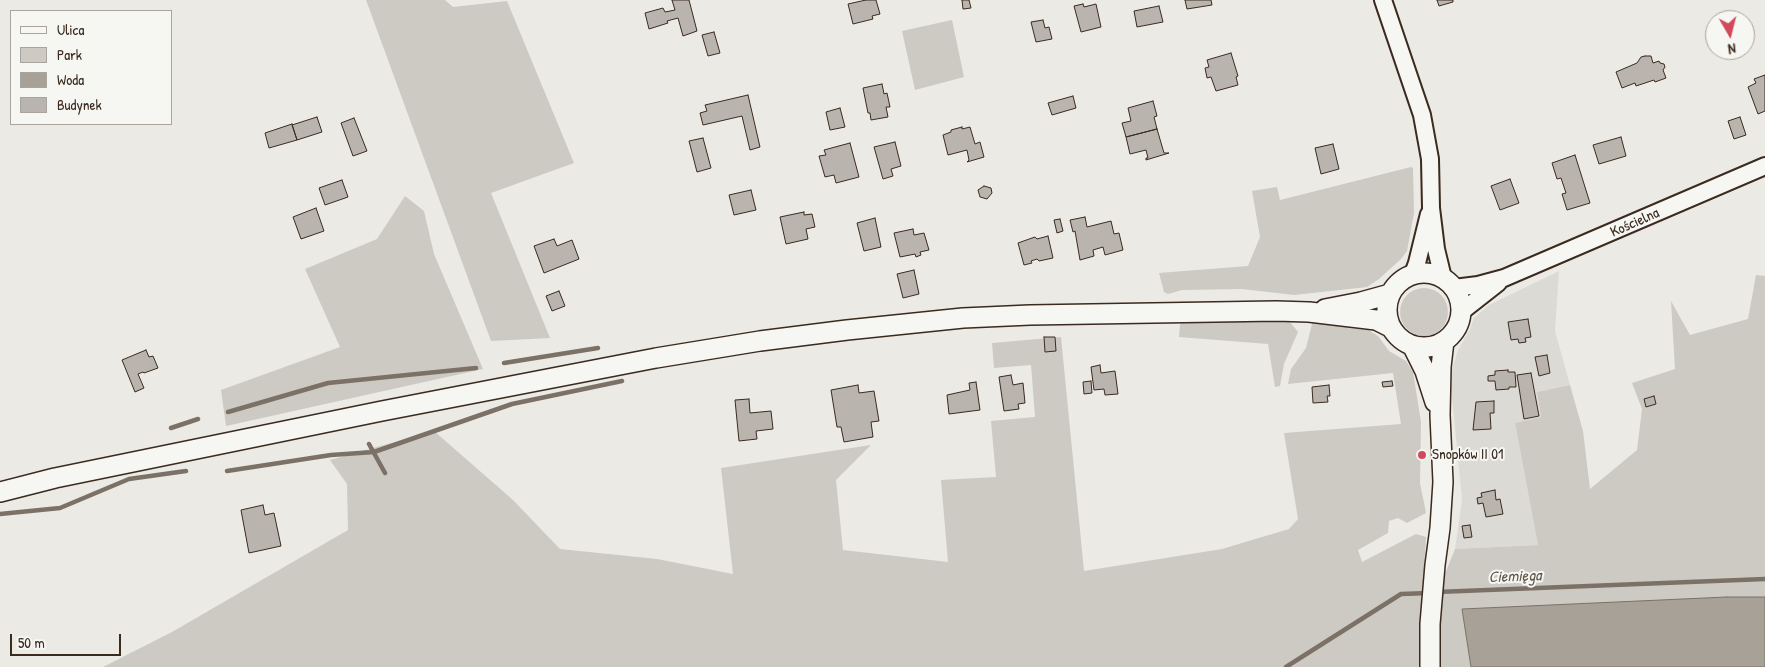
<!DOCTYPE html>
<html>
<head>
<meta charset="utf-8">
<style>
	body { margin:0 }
	#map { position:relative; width:1765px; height:667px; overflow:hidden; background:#ebeae5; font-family:"Patrick Hand",sans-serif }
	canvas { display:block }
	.legend { position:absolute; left:10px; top:10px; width:162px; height:115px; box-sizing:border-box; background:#f6f6f2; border:1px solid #aba49d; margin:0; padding:6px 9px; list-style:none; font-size:15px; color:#3b2a1e }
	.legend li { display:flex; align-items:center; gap:10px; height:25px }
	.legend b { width:25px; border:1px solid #aba49d }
	.north { position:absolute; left:1705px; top:10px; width:50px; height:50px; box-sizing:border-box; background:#f6f6f2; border:1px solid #aba49d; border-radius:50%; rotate:172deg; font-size:14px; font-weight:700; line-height:20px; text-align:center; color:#3b2a1e }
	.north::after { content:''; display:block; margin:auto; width:18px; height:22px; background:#d1495b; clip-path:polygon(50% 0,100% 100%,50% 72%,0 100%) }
	.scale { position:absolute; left:10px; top:634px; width:111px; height:22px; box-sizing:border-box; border:2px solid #3b2a1e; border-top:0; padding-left:6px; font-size:15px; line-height:18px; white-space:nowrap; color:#3b2a1e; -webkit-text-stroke:4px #f6f6f2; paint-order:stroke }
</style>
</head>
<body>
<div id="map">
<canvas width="1765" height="667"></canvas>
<ul class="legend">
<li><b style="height:6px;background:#f6f6f2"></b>Ulica</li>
<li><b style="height:14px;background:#cdcac4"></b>Park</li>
<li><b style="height:14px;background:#a8a198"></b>Woda</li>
<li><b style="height:14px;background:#bab4ae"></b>Budynek</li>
</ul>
<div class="north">N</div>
<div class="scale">50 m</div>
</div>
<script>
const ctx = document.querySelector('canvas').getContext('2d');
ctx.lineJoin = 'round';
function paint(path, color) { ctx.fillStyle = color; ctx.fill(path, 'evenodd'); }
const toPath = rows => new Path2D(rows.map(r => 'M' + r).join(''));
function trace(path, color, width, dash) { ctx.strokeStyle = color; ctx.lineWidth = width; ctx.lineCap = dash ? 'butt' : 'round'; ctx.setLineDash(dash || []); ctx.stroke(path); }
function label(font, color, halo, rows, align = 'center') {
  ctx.font = font + ' "Patrick Hand",sans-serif'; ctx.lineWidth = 4; ctx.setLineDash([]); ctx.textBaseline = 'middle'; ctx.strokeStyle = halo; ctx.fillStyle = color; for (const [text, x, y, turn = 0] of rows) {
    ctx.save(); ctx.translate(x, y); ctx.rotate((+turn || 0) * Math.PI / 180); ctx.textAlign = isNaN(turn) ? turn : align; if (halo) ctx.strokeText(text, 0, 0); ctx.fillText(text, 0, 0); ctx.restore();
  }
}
paint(toPath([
	[1559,271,1555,331,1570,385,1537,392,1541,417,1515,423,1538,545,1455,549,1462,500,1450,376,1458,350,1470,329,1474,318,1489,305]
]), '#dcdad4');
paint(toPath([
	[366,0,445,0,453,7,507,1,574,163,491,193,550,338,491,341],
	[952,20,964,77,915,90,902,31],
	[1411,167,1413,168,1414,213,1407,251,1401,259,1379,279,1367,287,1294,295,1242,289,1182,290,1168,294,1164,292,1159,273,1248,266,1260,237,1252,191,1277,187,1280,200],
	[405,196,424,211,434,254,483,369,226,426,221,390,340,347,305,269,377,239],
	[1756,275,1765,276,1765,597,1463,609,1471,667,103,667,172,632,348,530,347,484,330,460,434,431,513,500,560,549,657,559,733,574,721,468,871,445,836,480,843,550,948,562,941,480,996,477,991,421,1035,417,1031,365,994,368,992,343,1061,337,1084,571,1222,549,1289,529,1298,519,1284,433,1401,424,1393,373,1288,384,1291,369,1306,348,1312,324,1316,319,1349,321,1347,328,1368,330,1378,336,1389,351,1406,361,1413,372,1421,422,1420,483,1426,513,1407,523,1398,518,1389,521,1388,533,1358,550,1362,562,1416,534,1426,537,1421,623,1442,581,1455,549,1538,545,1515,423,1541,417,1537,392,1570,385,1583,431,1590,489,1637,450,1642,409,1632,383,1675,369,1671,301,1690,335,1748,319],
	'1400 312a24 24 0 1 1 48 0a24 24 0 1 1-48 0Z',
	[1285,316,1298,332,1284,364,1280,386,1275,387,1268,344,1179,337,1180,324,1186,320]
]), '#cdcac4');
const water = toPath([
	[1727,597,1765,597,1765,667,1471,667,1462,609,1727,597]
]);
paint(water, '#a8a198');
trace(water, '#7c7167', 1);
trace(toPath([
	[504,363,598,348],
	[228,412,328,383,476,368],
	[171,428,198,419],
	[369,444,385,473],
	[227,471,331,455,374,452,512,404,622,381],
	[0,514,60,508,129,479,186,471],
	[1437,592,1765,579],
	[1286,667,1401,594,1429,593]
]), '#7c7167', 4.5);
const building = toPath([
	[672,0,689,0,697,31,683,36,678,18,667,21,668,23,649,29,645,13,663,8,665,12,675,10,672,0],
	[866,0,876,0,880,14,872,16,873,19,853,24,848,4,866,0],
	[962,0,969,0,971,8,963,9,962,0],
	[1185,0,1211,0,1212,5,1187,9,1185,0],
	[1437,0,1453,0,1453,2,1439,6,1437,0],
	[1083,4,1084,7,1096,4,1101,27,1081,32,1074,6,1083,4],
	[1159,6,1163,22,1137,27,1134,11,1159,6],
	[1043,20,1045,28,1049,27,1052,39,1036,42,1031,22,1043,20],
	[714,32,720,53,708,56,702,35,714,32],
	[1231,53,1238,76,1236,77,1238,85,1216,91,1211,77,1207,78,1205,68,1209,67,1207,60,1231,53],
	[1645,56,1651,56,1653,63,1659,61,1660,63,1664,64,1665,67,1663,70,1666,78,1655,82,1654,80,1636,86,1635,83,1622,88,1616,72,1637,63,1641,57,1645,56],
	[1765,75,1765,111,1758,114,1748,87,1756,83,1754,79,1765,75],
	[882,84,884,94,887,93,890,107,886,107,888,117,871,120,870,113,868,113,863,88,882,84],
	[748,95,760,147,750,150,742,116,703,125,700,113,707,111,705,105,748,95],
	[1073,96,1076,108,1052,115,1048,103,1073,96],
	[1153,101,1157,116,1154,117,1157,129,1126,137,1122,123,1131,121,1128,108,1153,101],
	[840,108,845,127,830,130,826,112,840,108],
	[317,117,322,132,297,140,292,125,317,117],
	[1740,117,1746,135,1734,139,1728,121,1740,117],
	[354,118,367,151,353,156,341,123,354,118],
	[292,124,297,140,269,148,265,133,292,124],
	[962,127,962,129,970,127,975,144,980,142,984,157,967,162,969,160,967,150,948,155,943,135,951,132,951,130,962,127],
	[1157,129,1164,153,1169,153,1146,160,1146,158,1148,158,1146,150,1130,154,1126,137,1157,129],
	[1621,137,1626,156,1599,164,1593,145,1621,137],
	[703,138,711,168,697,172,689,141,703,138],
	[895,142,901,166,891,169,893,176,883,179,874,147,895,142],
	[850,143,859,177,836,183,834,175,825,177,819,156,826,155,824,150,850,143],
	[1333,144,1339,169,1321,174,1315,148,1333,144],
	[1575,155,1590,203,1567,210,1562,194,1566,193,1561,178,1557,179,1552,163,1575,155],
	[1510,179,1519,203,1500,210,1491,186,1510,179],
	[342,180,348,197,325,205,319,188,342,180],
	[984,186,991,188,992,193,987,199,980,197,978,190,984,186],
	[751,190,756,210,734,215,729,195,751,190],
	[316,208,324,231,301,239,293,217,316,208],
	[804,212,804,215,812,214,815,227,806,229,808,239,786,244,780,217,804,212],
	[1085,217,1087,227,1111,221,1114,234,1119,233,1123,250,1105,255,1103,247,1093,250,1094,256,1080,260,1075,231,1073,232,1070,220,1085,217],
	[875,218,881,247,864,251,857,223,875,218],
	[1060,219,1063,231,1057,233,1054,220,1060,219],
	[913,229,914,235,924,233,929,250,920,252,921,255,916,257,915,254,900,257,894,233,913,229],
	[1048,236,1053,258,1039,261,1037,259,1031,261,1032,263,1024,265,1018,243,1035,237,1037,239,1048,236],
	[554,239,557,246,572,240,579,259,544,273,534,246,554,239],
	[914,270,919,294,903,298,897,274,914,270],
	[559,291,565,306,552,311,546,296,559,291],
	[1528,319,1531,337,1525,338,1526,342,1519,343,1518,339,1511,340,1508,322,1528,319],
	[1044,337,1055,337,1056,351,1045,352,1044,337],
	[146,350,149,357,153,356,158,368,144,373,143,372,138,374,144,388,135,392,122,360,146,350],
	[1547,355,1550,373,1539,376,1535,357,1547,355],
	[1100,365,1101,373,1115,371,1118,394,1105,395,1104,389,1094,390,1091,367,1100,365],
	[1508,370,1508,372,1515,372,1516,387,1509,387,1509,389,1496,390,1495,381,1488,381,1488,376,1495,375,1495,371,1508,370],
	[1531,373,1539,416,1524,419,1517,375,1531,373],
	[1011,375,1013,385,1023,383,1025,403,1018,404,1019,409,1004,411,999,377,1011,375],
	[1091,381,1092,393,1084,394,1083,382,1091,381],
	[1392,381,1393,386,1383,387,1382,382,1392,381],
	[976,382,980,410,949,414,947,395,970,390,969,383,976,382],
	[858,385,859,393,874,391,879,421,871,422,873,437,844,442,841,427,837,427,831,390,858,385],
	[1329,385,1330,396,1327,396,1328,402,1313,403,1312,387,1329,385],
	[1654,396,1656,404,1646,407,1644,399,1654,396],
	[749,399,750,413,771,411,773,429,756,431,757,439,739,441,735,400,749,399],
	[1494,401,1494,413,1490,413,1491,429,1473,430,1476,402,1494,401],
	[1495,490,1496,500,1500,499,1503,514,1486,517,1483,503,1478,504,1477,498,1482,497,1481,493,1495,490],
	[263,505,265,515,274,513,281,546,249,553,241,510,263,505],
	[1470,525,1472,537,1464,538,1462,526,1470,525]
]);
paint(building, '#bab4ae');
trace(building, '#3b2a1e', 1);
const tertiary = toPath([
	[1383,0,1422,115,1430,159,1431,208,1436,249,1443,278],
	[1413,274,1417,263,1429,214],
	[1454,288,1478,285,1504,278,1765,166],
	[1461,312,1498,283]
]);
const secondary = toPath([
	'1387 310a37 37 0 1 1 74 0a37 37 0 1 1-74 0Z',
	[1325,309,1361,302,1390,294],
	[1412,345,1425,371,1435,402],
	[0,492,55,478,382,411,656,358,760,341,847,330,963,318,1030,315,1276,311,1309,312,1376,320,1390,327],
	[1430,667,1430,624,1435,565,1440,528,1443,482,1440,415,1441,367,1444,341]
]);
trace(tertiary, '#3b2a1e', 20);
trace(secondary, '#3b2a1e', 22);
trace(tertiary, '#f6f6f2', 16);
trace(secondary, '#f6f6f2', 19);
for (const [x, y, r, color] of [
	[1422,455,5,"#d1495b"]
]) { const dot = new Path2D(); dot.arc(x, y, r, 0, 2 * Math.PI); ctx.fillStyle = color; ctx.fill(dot); trace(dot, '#f6f6f2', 2); }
label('15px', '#3b2a1e', '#f6f6f2', [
	["Kościelna",1635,223,-24]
]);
label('15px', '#3b2a1e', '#f6f6f2', [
	["Snopków II 01",1432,455]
], 'left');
label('italic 16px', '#615449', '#f6f6f2', [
	["Ciemięga",1515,577,-2]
]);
</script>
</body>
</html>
